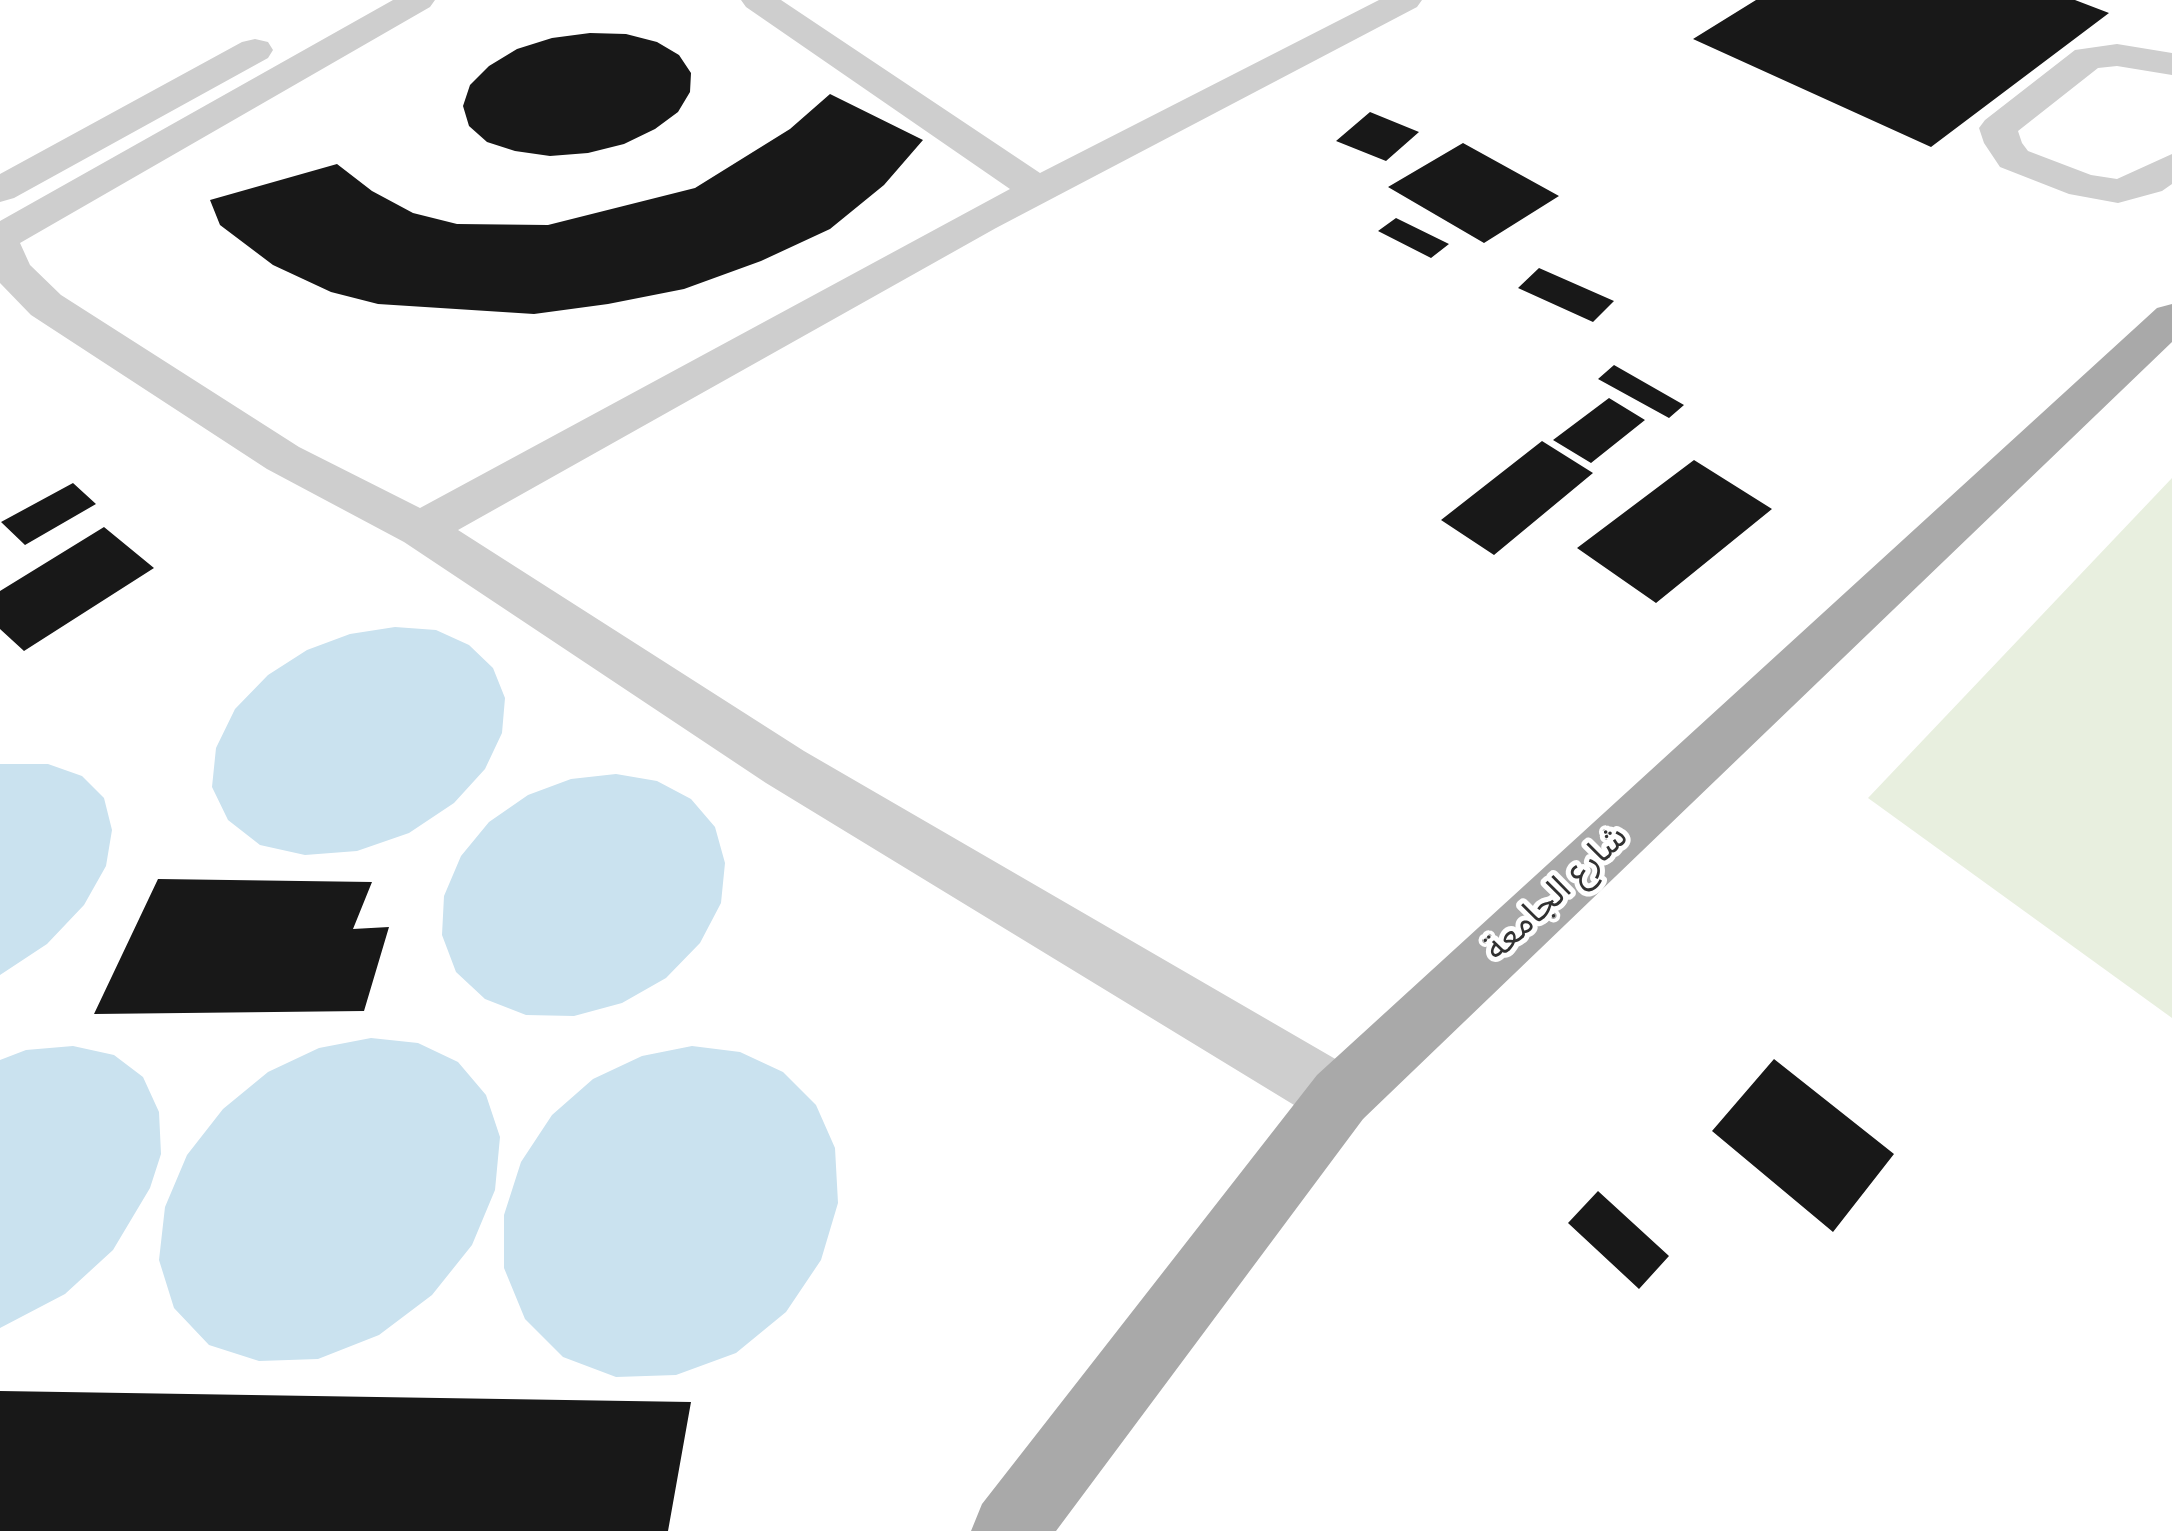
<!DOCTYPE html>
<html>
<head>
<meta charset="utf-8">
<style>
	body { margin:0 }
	canvas { display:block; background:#fff }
</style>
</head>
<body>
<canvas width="2172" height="1531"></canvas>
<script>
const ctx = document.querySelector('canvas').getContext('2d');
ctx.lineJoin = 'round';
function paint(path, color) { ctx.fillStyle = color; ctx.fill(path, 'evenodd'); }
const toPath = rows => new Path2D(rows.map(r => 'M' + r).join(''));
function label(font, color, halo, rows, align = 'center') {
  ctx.font = font + ' Roboto,"Noto Sans Arabic",sans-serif'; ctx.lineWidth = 10; ctx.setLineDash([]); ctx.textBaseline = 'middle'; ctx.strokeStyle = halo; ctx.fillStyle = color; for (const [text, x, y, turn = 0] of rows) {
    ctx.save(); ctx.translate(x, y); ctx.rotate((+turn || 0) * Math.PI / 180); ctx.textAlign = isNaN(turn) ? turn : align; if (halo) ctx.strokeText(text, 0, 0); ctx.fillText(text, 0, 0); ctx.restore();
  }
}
paint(toPath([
	[2172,478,2172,1018,1868,798]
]), '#e8efdf');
paint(toPath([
	[395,627,436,630,469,645,493,668,505,698,502,733,485,769,454,803,409,833,357,851,305,855,260,845,228,820,212,787,216,748,235,709,268,675,307,650,350,634],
	[0,764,48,764,82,776,104,798,112,830,106,866,84,905,47,944,0,975],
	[616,774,657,781,691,799,715,827,725,863,721,903,700,943,666,978,622,1003,574,1016,526,1015,485,999,456,972,442,935,444,896,461,856,489,822,528,795,571,779],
	[371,1038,418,1043,458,1062,486,1095,500,1137,495,1190,472,1245,432,1295,379,1335,318,1359,259,1361,209,1345,174,1308,159,1260,165,1207,187,1155,223,1109,268,1072,319,1048],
	[73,1046,114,1055,143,1077,159,1112,161,1154,150,1188,113,1250,65,1294,0,1328,0,1060,26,1050],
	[692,1046,740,1052,783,1072,816,1105,835,1148,838,1203,821,1260,786,1312,736,1353,676,1375,616,1377,563,1357,525,1319,504,1268,504,1215,521,1162,552,1115,593,1079,642,1056]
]), '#cae2ef');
paint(toPath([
	[1756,0,2075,0,2109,13,1931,147,1693,39],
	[590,33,626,34,657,42,679,55,691,73,690,92,678,112,655,129,624,144,588,153,550,156,515,151,487,142,469,126,463,106,470,85,489,66,517,49,552,38],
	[830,94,923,140,884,185,830,229,761,261,684,289,608,304,534,314,378,304,331,292,273,265,220,225,210,200,337,164,372,191,413,213,457,224,548,225,695,188,790,129],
	[1370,112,1419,132,1386,161,1336,141],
	[1463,143,1559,196,1484,243,1388,187],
	[1396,218,1449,244,1431,258,1378,231],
	[1539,268,1614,301,1593,322,1518,288],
	[1614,365,1684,405,1669,418,1598,379],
	[1609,398,1645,420,1591,463,1553,440],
	[1542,441,1593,473,1494,555,1441,520],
	[1694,460,1772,509,1656,603,1577,548],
	[73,483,96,504,25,545,1,522],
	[104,527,154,568,24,651,0,629,0,591],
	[158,879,372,882,353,929,389,927,364,1011,94,1014],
	[1774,1059,1894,1154,1833,1232,1712,1131],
	[1598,1191,1669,1256,1639,1289,1568,1223],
	[0,1391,691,1402,668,1531,0,1531]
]), '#181818');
paint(toPath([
	[393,0,435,0,430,7,20,243,30,265,61,295,299,447,420,508,1010,189,746,7,741,0,781,0,1040,173,1379,0,1422,0,1417,7,996,228,458,530,804,751,1363,1075,1372,1097,1363,1119,1340,1128,1317,1119,766,783,404,542,267,469,31,315,0,283,0,221,393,0],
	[255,39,268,42,273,50,268,58,14,198,0,202,0,174,242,42,255,39],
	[2117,44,2172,53,2172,75,2117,66,2098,68,2018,131,2022,143,2028,151,2091,175,2117,179,2172,154,2172,184,2162,191,2118,203,2069,194,2000,167,1984,143,1979,128,1985,120,2075,50,2117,44]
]), '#cecece');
paint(toPath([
	[2172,304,2172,342,1363,1119,1056,1531,971,1531,982,1504,1317,1075,2157,308,2172,304]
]), '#a9a9a9');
label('35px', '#313131', '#fff', [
	["شارع الجامعة",1557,894,-43]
]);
</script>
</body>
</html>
